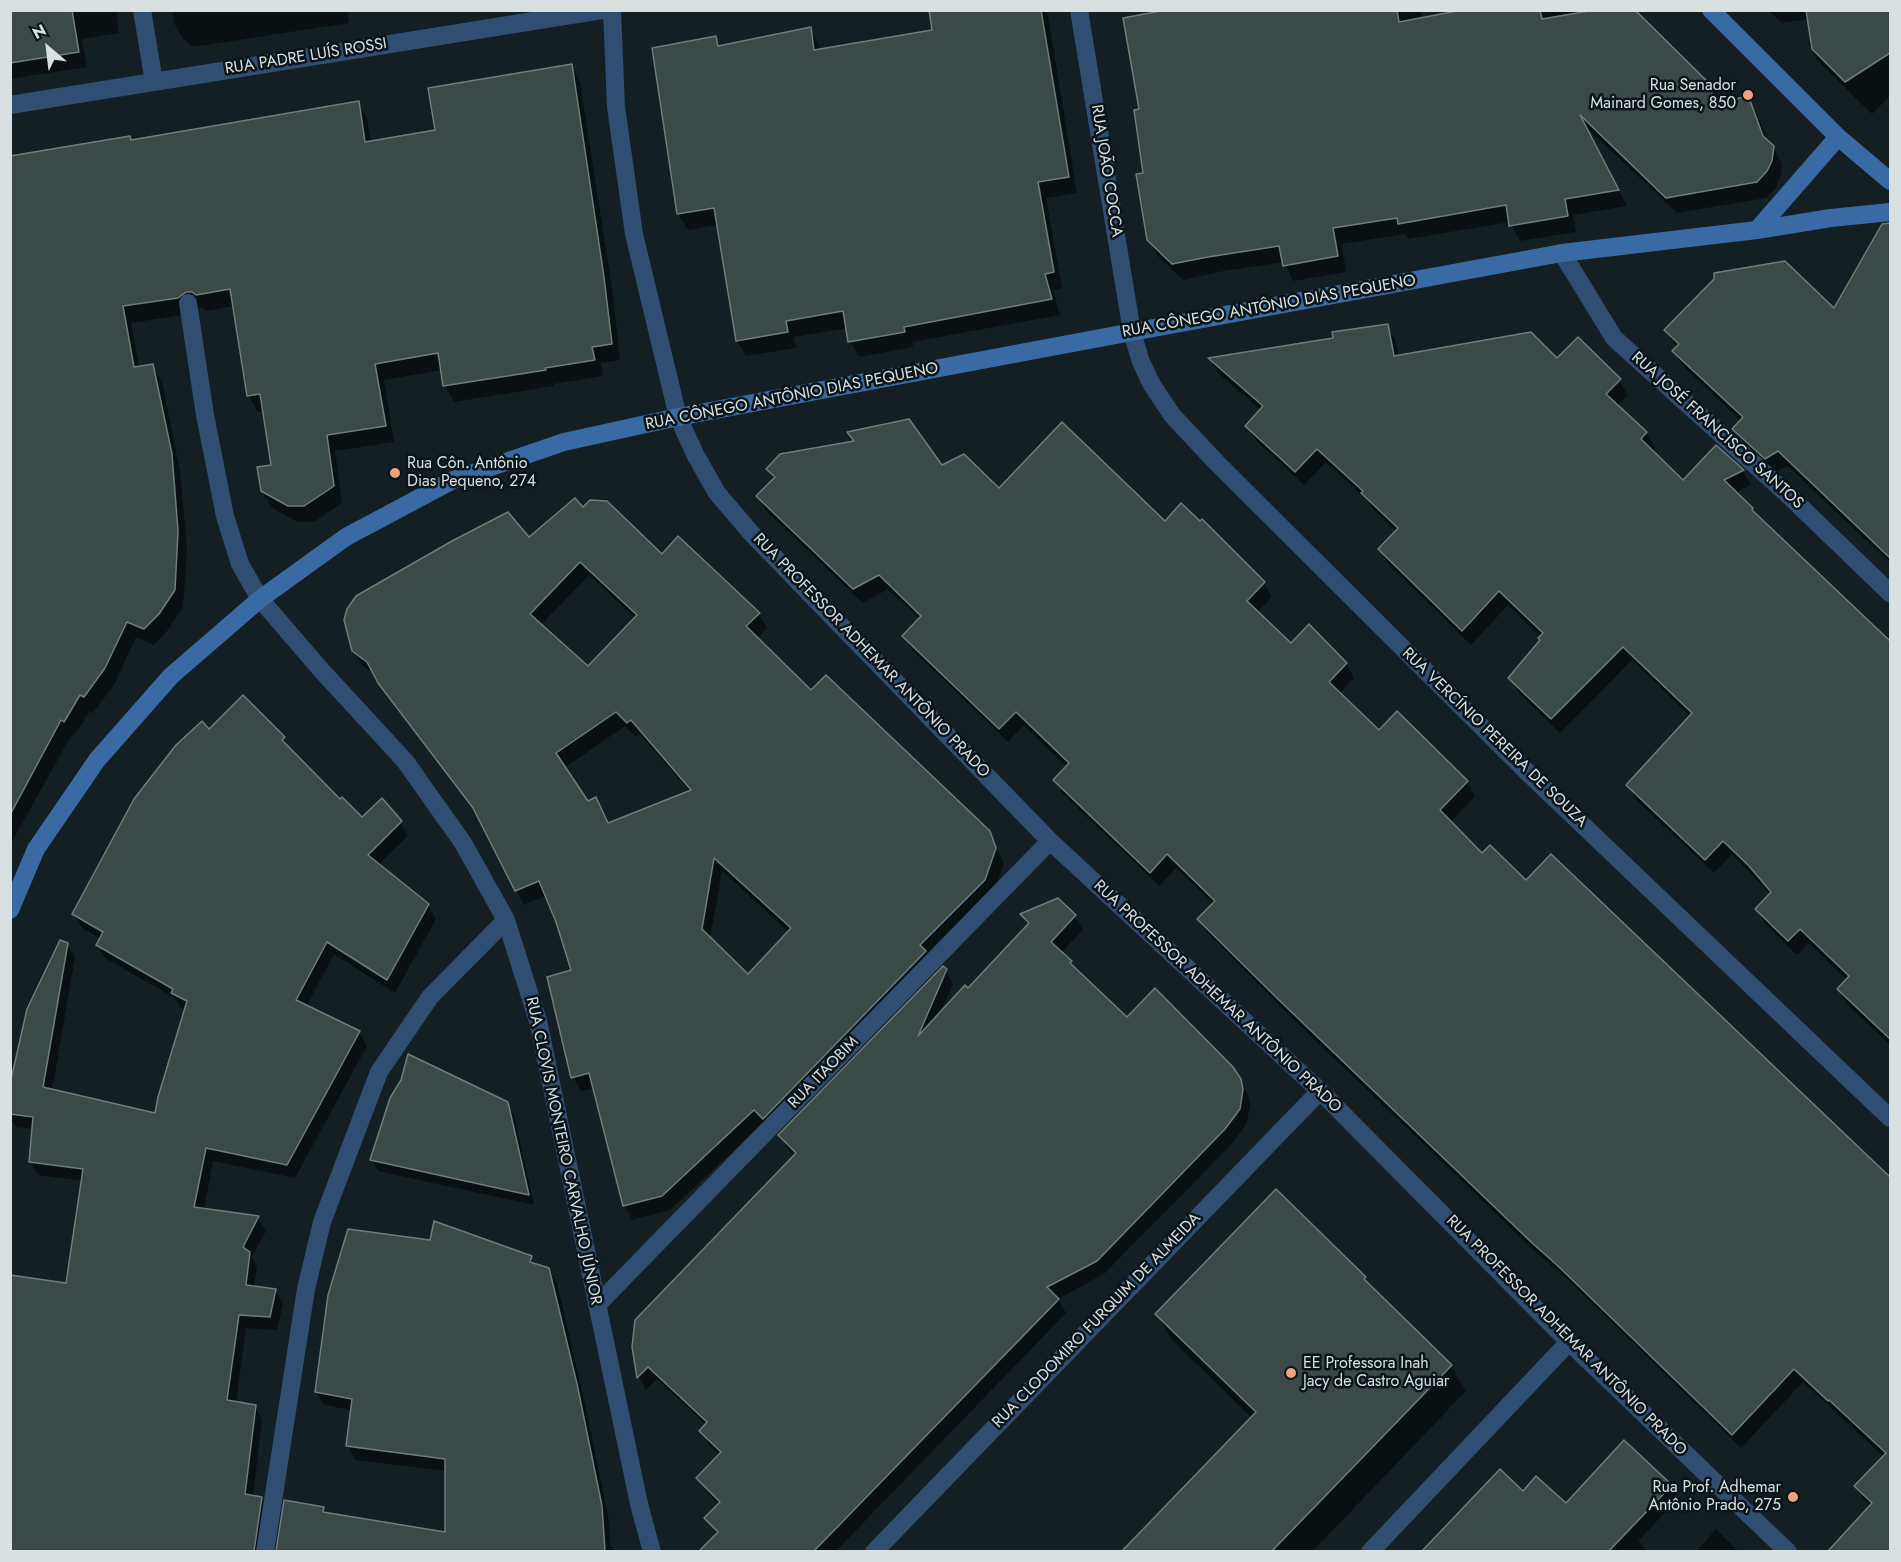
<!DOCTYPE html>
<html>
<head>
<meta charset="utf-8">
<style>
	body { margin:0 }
	#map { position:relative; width:1901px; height:1562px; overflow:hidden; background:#131f22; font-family:Jost,sans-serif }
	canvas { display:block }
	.frame { position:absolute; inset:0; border:12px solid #d8e0e2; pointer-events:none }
	.north { position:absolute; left:18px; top:18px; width:60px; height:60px; -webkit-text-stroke:4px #0a1519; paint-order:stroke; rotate:332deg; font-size:16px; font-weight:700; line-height:24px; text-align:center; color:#d8e0e2 }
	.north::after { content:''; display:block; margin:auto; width:21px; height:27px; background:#d8e0e2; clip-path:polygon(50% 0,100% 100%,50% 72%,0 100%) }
</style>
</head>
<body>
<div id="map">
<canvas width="1901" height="1562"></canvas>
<div class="frame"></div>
<div class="north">N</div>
</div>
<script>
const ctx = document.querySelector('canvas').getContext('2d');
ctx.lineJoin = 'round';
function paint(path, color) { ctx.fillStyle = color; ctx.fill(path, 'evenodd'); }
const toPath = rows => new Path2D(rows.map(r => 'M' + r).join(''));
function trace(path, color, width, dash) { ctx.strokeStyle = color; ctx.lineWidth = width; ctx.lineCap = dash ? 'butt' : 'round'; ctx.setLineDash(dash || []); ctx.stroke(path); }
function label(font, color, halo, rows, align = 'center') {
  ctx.font = font + ' Jost,sans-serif'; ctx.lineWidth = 5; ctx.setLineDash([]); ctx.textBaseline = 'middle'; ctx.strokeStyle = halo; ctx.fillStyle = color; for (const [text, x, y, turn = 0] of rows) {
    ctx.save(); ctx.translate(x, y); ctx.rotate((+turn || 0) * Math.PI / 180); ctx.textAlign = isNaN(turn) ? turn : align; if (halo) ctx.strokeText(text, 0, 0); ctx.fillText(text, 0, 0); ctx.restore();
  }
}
paint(toPath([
	[10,10,116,10,119,33,82,39,87,67,10,79],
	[172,10,347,10,349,23,193,47,183,39,174,23],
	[930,10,1045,10,1048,16,1077,193,1046,198,1062,288,1053,290,1060,315,912,342,913,347,859,357,850,341,848,328,794,337,796,348,746,356,737,340,718,225,688,230,678,214,716,38,721,46,810,29,819,45,820,50,933,31],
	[1155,10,1420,10,1453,180,1474,10,1634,10,1709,85,1720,106,1747,97,1757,113,1768,142,1773,147,1782,164,1780,178,1776,188,1766,198,1677,213,1585,126,1627,206,1573,215,1576,232,1520,241,1510,222,1408,239,1405,234,1342,244,1346,272,1293,281,1284,262,1218,272,1183,280,1158,256,1148,239,1140,111],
	[1768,10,1890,10,1890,98,1889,97,1872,114,1817,60,1808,43,1835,15,1782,23],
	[571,66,580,82,613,295,620,360,601,363,603,376,554,384,554,386,454,402,445,386,442,370,384,380,394,442,335,451,342,503,314,522,298,522,272,508,262,491,272,466,264,411,258,412,248,395,234,306,206,311,202,308,195,308,188,314,131,323,139,367,152,365,162,382,180,472,187,548,183,607,167,631,154,645,136,637,114,685,93,713,90,711,73,737,71,736,10,845,10,157,130,138,132,141,358,102,367,119,371,143,437,131],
	[1890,248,1890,563,1788,466,1774,473,1742,444,1734,429,1741,421,1683,366,1674,351,1677,348,1666,330,1834,310,1870,249],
	[1387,325,1395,340,1399,356,1557,360,1619,380,1628,395,1617,406,1646,433,1655,448,1652,451,1684,482,1716,447,1743,471,1751,485,1736,493,1752,509,1756,516,1890,644,1890,1045,1847,1004,1838,989,1847,980,1809,943,1797,955,1765,924,1757,909,1771,895,1732,854,1714,873,1636,800,1628,785,1691,717,1632,660,1560,733,1519,693,1510,678,1541,641,1541,637,1508,605,1471,645,1388,564,1380,549,1396,532,1372,508,1368,501,1326,462,1304,485,1256,441,1247,427,1261,410,1218,373,1210,360,1335,339],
	[849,433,999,490,1165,523,1264,583,1272,597,1257,613,1291,645,1346,663,1354,678,1339,694,1379,732,1467,782,1475,796,1450,823,1482,855,1526,882,1551,856,1890,1180,1890,1552,1849,1552,1842,1539,1871,1506,1864,1500,1856,1486,1884,1457,1803,1382,1741,1448,1568,1280,1540,1256,1290,1016,1207,933,1199,919,1214,904,1176,868,1159,886,1063,794,1055,780,1067,767,1024,725,1008,742,912,650,904,636,920,619,888,589,863,603,766,511,758,497,774,480,768,469,855,442],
	[583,509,759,614,767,628,757,638,811,693,988,832,1004,863,993,895,763,1123,670,1210,632,1220,624,1205,594,1088,581,1091,573,1077,572,971,557,921,547,895,524,905,480,819,388,698,376,675,362,665,353,650,357,597,375,585,508,514,529,539],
	[589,575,635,618,588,668,541,625],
	[625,726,636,737,640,734,690,792,609,824,596,799,587,803,564,768],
	[722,871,789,932,748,976,710,939],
	[209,731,283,738,292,752,340,801,362,819,400,822,408,836,378,865,428,905,436,919,395,993,334,954,306,1007,359,1032,367,1046,295,1178,213,1161,204,1210,258,1218,266,1231,252,1257,257,1267,254,1287,275,1290,283,1304,277,1330,246,1328,236,1403,255,1406,262,1420,253,1497,261,1498,269,1512,263,1552,10,1552,10,1276,67,1285,83,1181,38,1175,30,1161,33,1129,16,1127,10,1117,10,1101,67,944,75,958,52,1091,156,1115,186,1010,180,1007,175,998,105,958,98,945,101,939,82,928,74,914],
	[1058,900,1075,916,1083,930,1061,953,1071,962,1076,970,1127,1019,1239,1080,1248,1095,1250,1104,1247,1123,1233,1143,1104,1274,1058,1299,1066,1313,835,1552,718,1552,720,1549,717,1535,706,1518,719,1505,706,1491,698,1478,720,1455,709,1445,701,1431,706,1425,657,1379,646,1390,639,1377,634,1347,795,1156,788,1149,780,1136,946,970,953,984,941,1012,968,990,1029,926,1022,915],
	[507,1103,514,1115,534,1205,378,1171,372,1160],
	[531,1257,536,1266,548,1269,557,1283,584,1399,609,1521,610,1543,615,1552,278,1552,286,1502,323,1508,326,1514,446,1534,447,1471,355,1460,348,1446,352,1410,324,1405,316,1392],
	[1365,1277,1371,1289,1451,1366,1466,1391,1312,1552,1124,1552,1252,1418,1172,1340,1157,1315],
	[1500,1471,1523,1493,1566,1505,1671,1486,1678,1499,1638,1541,1648,1552,1424,1552],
	[1716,1529,1739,1552,1696,1552]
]), '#0007');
const building = toPath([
	[10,10,72,10,79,52,10,63,10,10],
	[929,10,1041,10,1069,177,1038,182,1054,272,1045,274,1052,299,904,327,905,332,848,342,843,311,786,321,788,332,736,341,714,208,677,214,652,48,716,36,718,46,811,27,814,50,932,30,929,10],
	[1166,10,1397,10,1399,22,1462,10,1540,10,1542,19,1595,10,1635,10,1710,84,1715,107,1748,95,1763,136,1774,146,1772,161,1767,171,1757,182,1666,198,1580,115,1619,190,1565,199,1568,216,1509,226,1506,205,1398,224,1397,218,1333,228,1338,256,1283,266,1279,246,1208,257,1172,264,1147,240,1136,174,1143,173,1134,110,1139,109,1123,18,1166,10],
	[1806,10,1890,10,1890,53,1845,82,1812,49,1806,10],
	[572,64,604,277,612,344,592,347,595,360,545,368,546,370,443,386,438,353,375,364,386,426,327,435,334,486,304,506,288,506,261,491,257,467,271,465,260,394,247,396,230,289,196,295,192,292,186,292,178,298,123,306,134,367,153,364,172,454,178,531,175,590,159,614,144,629,127,622,105,668,84,697,80,695,64,722,61,720,10,815,10,156,130,136,131,140,359,101,365,142,435,130,428,88,572,64],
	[1890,223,1890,558,1778,451,1765,459,1732,429,1743,417,1672,351,1679,344,1664,330,1714,279,1714,273,1785,261,1834,308,1882,224,1890,223],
	[1388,324,1394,356,1531,332,1557,358,1578,337,1621,379,1606,394,1647,432,1641,439,1683,480,1716,445,1744,470,1724,480,1753,508,1752,510,1890,641,1890,1039,1837,989,1849,976,1800,929,1788,941,1755,909,1771,892,1749,866,1723,841,1705,860,1626,785,1692,713,1623,647,1551,719,1508,678,1540,640,1538,638,1543,633,1499,591,1462,631,1378,549,1398,528,1361,493,1363,491,1317,449,1295,472,1280,458,1245,426,1263,406,1208,358,1333,338,1332,332,1388,324],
	[909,419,942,465,964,454,999,488,1062,422,1165,521,1181,503,1200,521,1202,519,1265,582,1247,601,1291,643,1309,624,1347,663,1329,682,1379,730,1397,711,1468,781,1440,810,1482,853,1490,845,1526,880,1551,854,1890,1177,1890,1551,1828,1551,1872,1503,1854,1486,1886,1453,1829,1400,1828,1401,1794,1369,1732,1435,1558,1266,1530,1241,1280,1001,1197,919,1215,901,1167,854,1150,873,1053,780,1069,763,1016,712,999,729,902,636,921,616,879,575,853,589,756,496,775,477,766,469,780,454,854,441,847,432,909,419],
	[575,498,583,507,590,500,607,501,662,554,678,536,760,613,746,626,811,690,826,675,990,831,996,848,985,880,920,945,926,951,763,1119,754,1110,662,1196,623,1206,589,1073,571,1078,547,977,571,970,556,922,539,881,515,891,473,808,378,683,367,662,352,651,344,620,347,609,356,596,452,541,508,512,529,537,575,498],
	[580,562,637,615,588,666,530,614,580,562],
	[616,712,627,723,631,720,691,790,608,823,596,797,588,801,556,753,616,712],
	[714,858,791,928,748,974,702,929,714,858],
	[243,695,285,737,282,740,340,799,342,797,362,817,382,798,402,821,368,855,429,904,387,980,327,942,296,1000,360,1031,287,1165,206,1148,194,1207,259,1216,243,1247,250,1252,246,1285,276,1289,270,1317,239,1315,227,1400,256,1405,245,1494,262,1497,254,1551,10,1551,10,1275,66,1283,83,1169,29,1162,33,1117,10,1114,10,1084,27,1009,60,940,68,943,43,1087,155,1113,158,1097,187,1001,171,993,173,989,96,945,103,932,72,914,134,799,176,745,202,721,209,729,243,695],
	[1058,898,1076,915,1051,942,1072,961,1070,963,1127,1017,1155,988,1233,1067,1241,1079,1243,1090,1240,1109,1225,1129,1097,1261,1047,1287,1059,1299,814,1551,699,1551,718,1532,704,1518,720,1502,696,1478,721,1452,699,1431,707,1422,648,1367,637,1378,632,1347,635,1320,796,1153,778,1135,943,966,947,969,918,1036,965,985,968,988,1029,923,1020,914,1058,898],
	[408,1054,508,1102,529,1195,370,1160,390,1098,401,1080,408,1054],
	[1276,1189,1366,1277,1364,1279,1452,1365,1272,1551,1122,1551,1256,1412,1155,1314,1276,1189],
	[434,1221,532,1256,530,1262,549,1268,577,1384,602,1506,605,1551,276,1551,284,1500,324,1507,323,1512,445,1532,445,1459,346,1446,352,1399,315,1392,328,1295,348,1229,430,1240,434,1221],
	[1624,1440,1672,1485,1609,1551,1422,1551,1500,1469,1523,1491,1536,1476,1566,1503,1624,1440]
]);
paint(building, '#3b4947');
trace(building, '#6f7e7b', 1.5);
trace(toPath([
	[142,10,154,82],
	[612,10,616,107,634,234,678,417,696,456,717,493,752,534,1050,841,1320,1091,1569,1342,1788,1552],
	[1079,10,1132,332,1141,362,1152,385,1172,415,1216,462,1524,769,1890,1118],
	[10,105,602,10],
	[1562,253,1614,338,1784,491,1890,593],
	[188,303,205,415,225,516,240,564,260,599,322,671,405,761,463,843,506,920,538,1021,639,1504,652,1552],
	[597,1305,1050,841],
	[265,1552,306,1289,322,1222,379,1072,430,997,506,920],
	[874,1552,1320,1091],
	[1370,1552,1569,1342]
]), '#304e72', 18);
trace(toPath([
	[1711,10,1838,137,1890,181],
	[1757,230,1838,137],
	[10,910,36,849,97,760,171,676,260,599,346,537,453,480,564,442,678,417,1132,332,1562,253,1757,230,1831,218,1890,212]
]), '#396aa3', 18);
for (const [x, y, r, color] of [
	[1748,95,6,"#f1a17c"],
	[395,473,6,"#f1a17c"],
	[1291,1373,6,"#f1a17c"],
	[1793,1497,6,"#f1a17c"]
]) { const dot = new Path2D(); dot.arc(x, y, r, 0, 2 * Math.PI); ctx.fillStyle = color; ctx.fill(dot); trace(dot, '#0a1519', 2); }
label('16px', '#d8e0e2', '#0a1519', [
	["RUA PADRE LUÍS ROSSI",306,57,-9],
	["RUA JOÃO COCCA",1106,171,81],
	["RUA CÔNEGO ANTÔNIO DIAS PEQUENO",1269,307,-10],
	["RUA CÔNEGO ANTÔNIO DIAS PEQUENO",792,397,-11],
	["RUA JOSÉ FRANCISCO SANTOS",1717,431,42],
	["RUA PROFESSOR ADHEMAR ANTÔNIO PRADO",871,656,46],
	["RUA VERCÍNIO PEREIRA DE SOUZA",1494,738,44],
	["RUA PROFESSOR ADHEMAR ANTÔNIO PRADO",1217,997,43],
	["RUA ITAOBIM",824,1073,-46],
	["RUA CLOVIS MONTEIRO CARVALHO JÚNIOR",563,1151,78],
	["RUA CLODOMIRO FURQUIM DE ALMEIDA",1097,1321,-46],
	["RUA PROFESSOR ADHEMAR ANTÔNIO PRADO",1566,1336,45]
]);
label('16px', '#d8e0e2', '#0a1519', [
	["Rua Senador",1736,86],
	["Mainard Gomes, 850",1736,104],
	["Rua Côn. Antônio",407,464,"left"],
	["Dias Pequeno, 274",407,482,"left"],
	["EE Professora Inah",1303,1364,"left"],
	["Jacy de Castro Aguiar",1303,1382,"left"],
	["Rua Prof. Adhemar",1781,1488],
	["Antônio Prado, 275",1781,1506]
], 'right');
</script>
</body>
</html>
